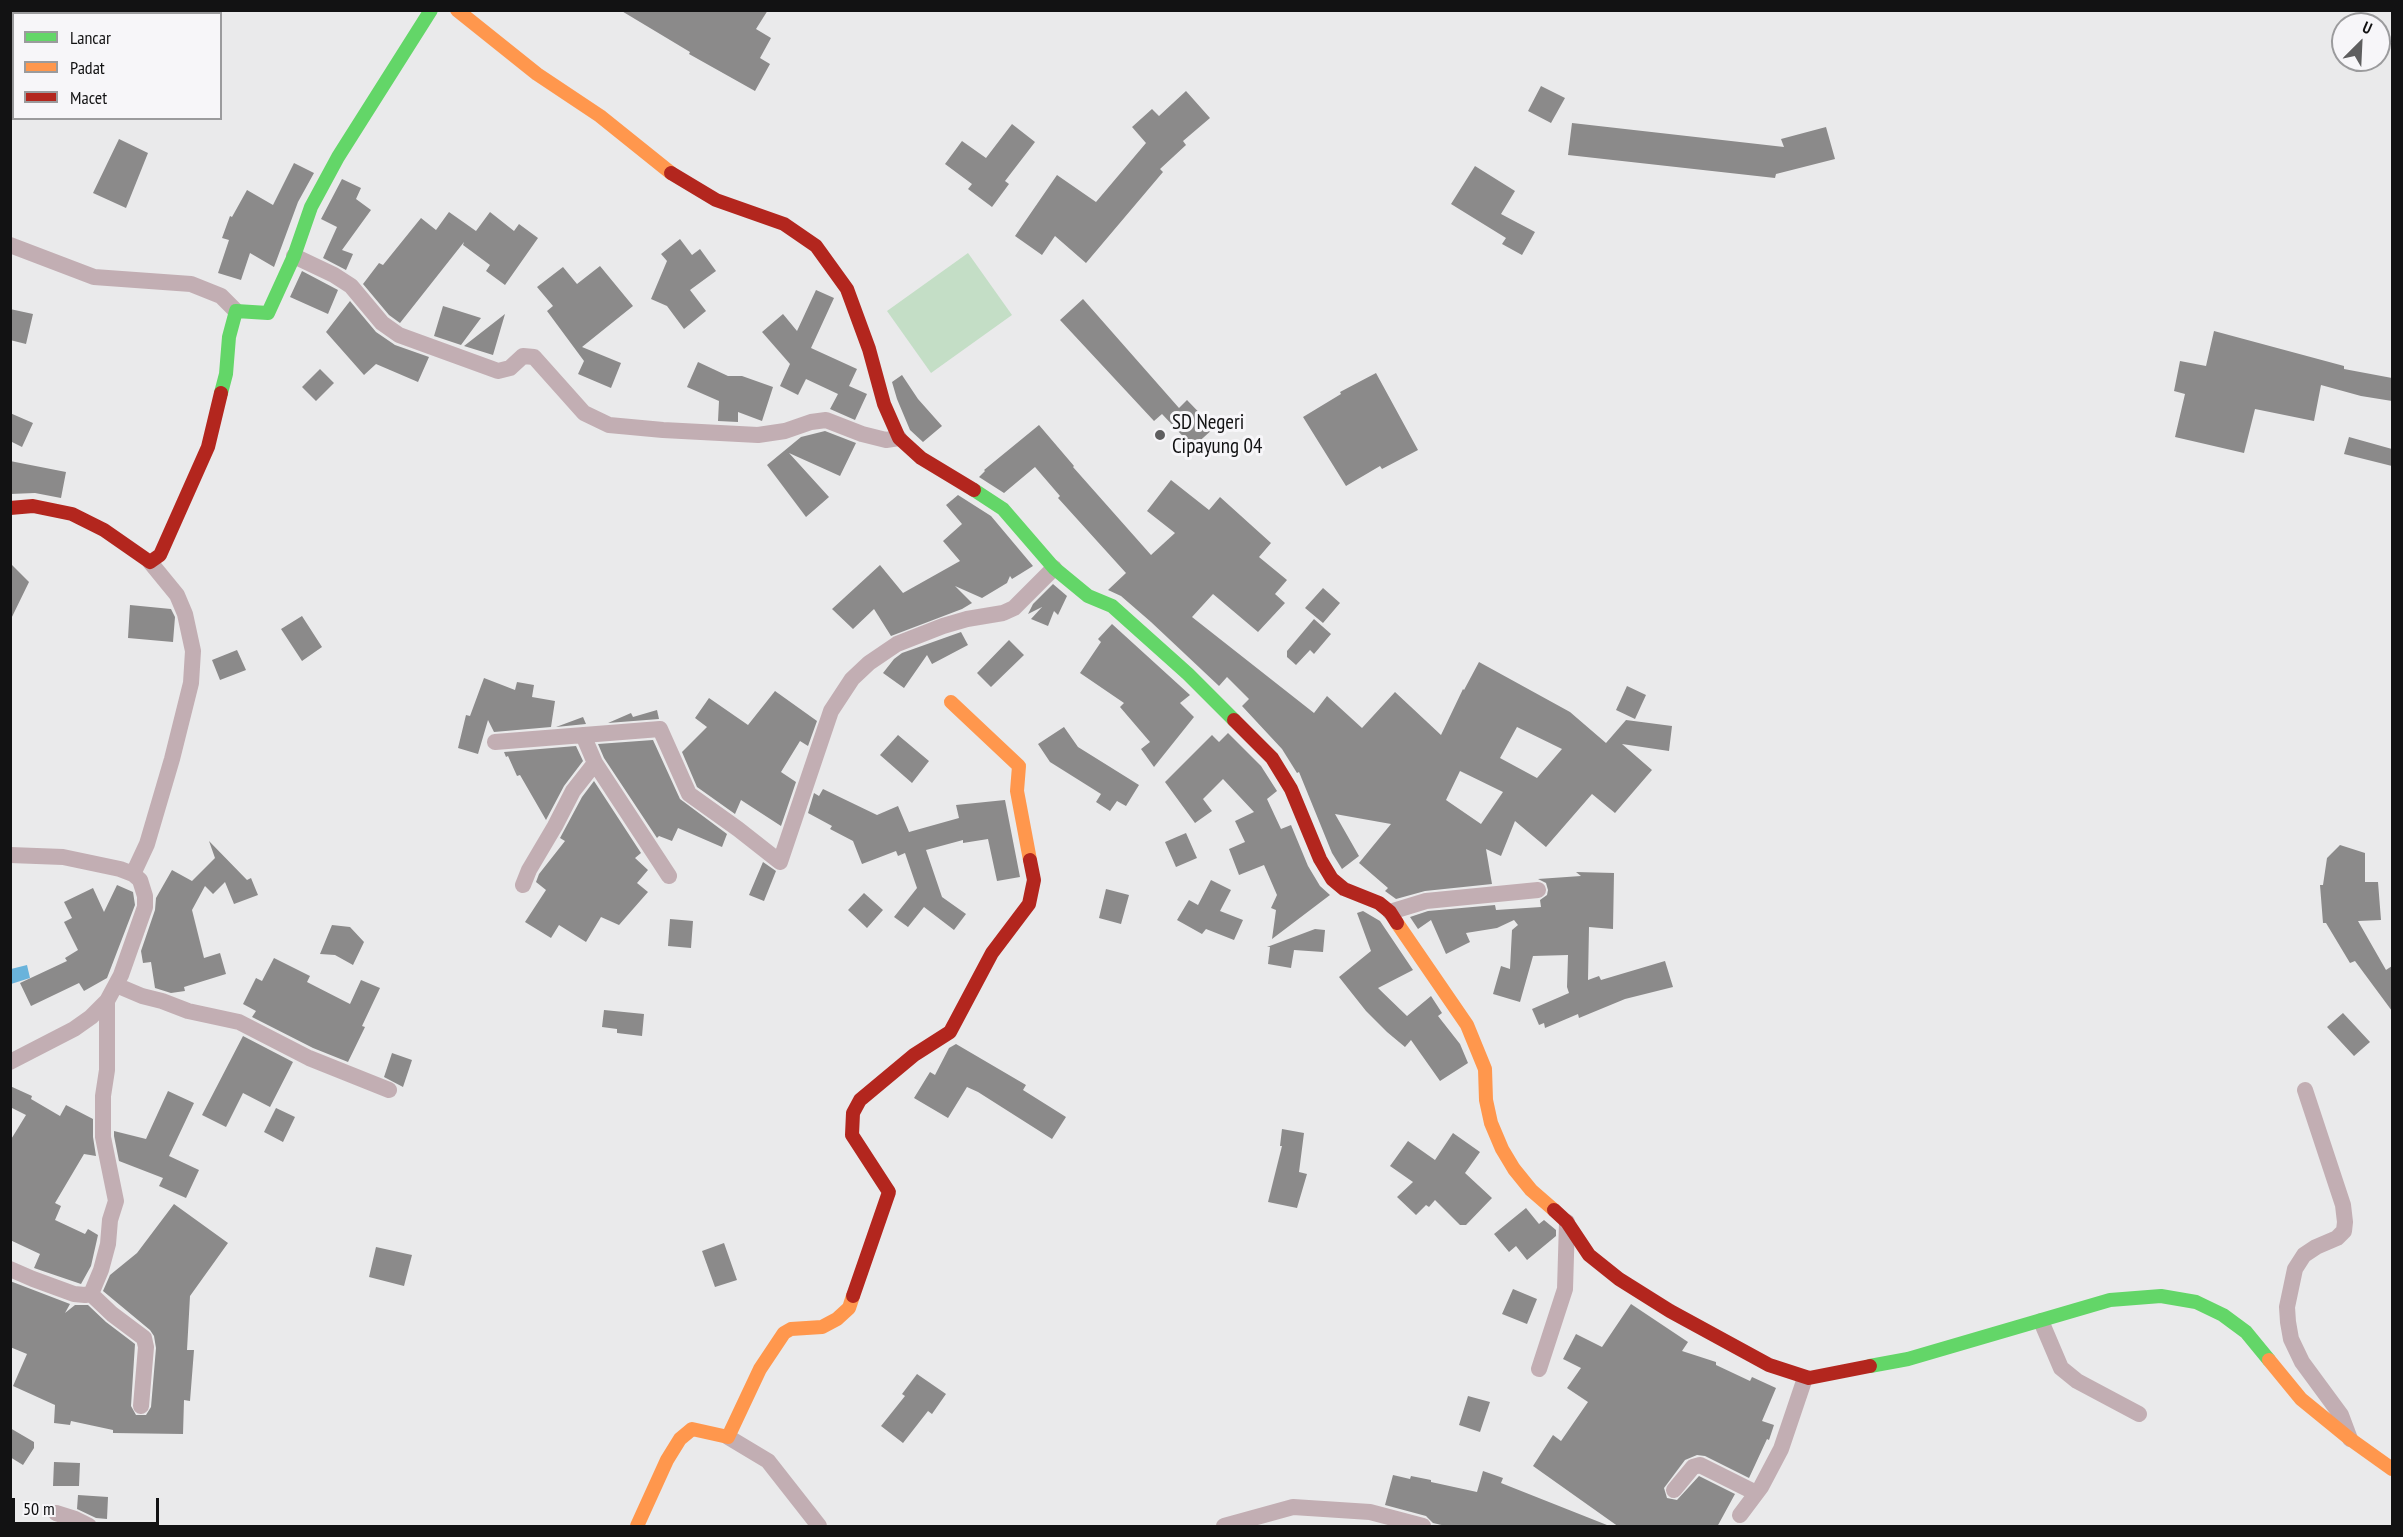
<!DOCTYPE html>
<html>
<head>
<meta charset="utf-8">
<style>
	body { margin:0 }
	#map { position:relative; width:2403px; height:1537px; overflow:hidden; background:#eaeaeb; font-family:"PT Sans Narrow",sans-serif }
	canvas { display:block }
	.frame { position:absolute; inset:0; border:12px solid #121213; pointer-events:none }
	.legend { position:absolute; left:12px; top:12px; width:210px; height:108px; box-sizing:border-box; background:#f7f6f9; border:2px solid #9b9b9d; margin:0; padding:8px 10px; list-style:none; font-size:18px; color:#121213 }
	.legend li { display:flex; align-items:center; gap:12px; height:30px }
	.legend b { width:30px; border:2px solid #9b9b9d }
	.north { position:absolute; left:2331px; top:12px; width:60px; height:60px; box-sizing:border-box; background:#f7f6f9; border:2px solid #9b9b9d; border-radius:50%; rotate:24deg; font-size:16px; font-weight:700; line-height:24px; text-align:center; color:#121213 }
	.north::after { content:''; display:block; margin:auto; width:21px; height:27px; background:#5e5e5f; clip-path:polygon(50% 0,100% 100%,50% 72%,0 100%) }
	.scale { position:absolute; left:12px; top:1498px; width:147px; height:27px; box-sizing:border-box; border:3px solid #121213; border-top:0; padding-left:8px; font-size:18px; line-height:21px; white-space:nowrap; color:#121213; -webkit-text-stroke:4px #f7f6f9; paint-order:stroke }
</style>
</head>
<body>
<div id="map">
<canvas width="2403" height="1537"></canvas>
<div class="frame"></div>
<ul class="legend">
<li><b style="height:8px;background:#63d668"></b>Lancar</li>
<li><b style="height:8px;background:#ff974d"></b>Padat</li>
<li><b style="height:8px;background:#b3261e"></b>Macet</li>
</ul>
<div class="north">U</div>
<div class="scale">50 m</div>
</div>
<script>
const ctx = document.querySelector('canvas').getContext('2d');
ctx.lineJoin = 'round';
function paint(path, color) { ctx.fillStyle = color; ctx.fill(path, 'evenodd'); }
const toPath = rows => new Path2D(rows.map(r => 'M' + r).join(''));
function trace(path, color, width, dash) { ctx.strokeStyle = color; ctx.lineWidth = width; ctx.lineCap = dash ? 'butt' : 'round'; ctx.setLineDash(dash || []); ctx.stroke(path); }
function label(font, color, halo, rows, align = 'center') {
  ctx.font = font + ' "PT Sans Narrow",sans-serif'; ctx.lineWidth = 6; ctx.setLineDash([]); ctx.textBaseline = 'middle'; ctx.strokeStyle = halo; ctx.fillStyle = color; for (const [text, x, y, turn = 0] of rows) {
    ctx.save(); ctx.translate(x, y); ctx.rotate((+turn || 0) * Math.PI / 180); ctx.textAlign = isNaN(turn) ? turn : align; if (halo) ctx.strokeText(text, 0, 0); ctx.fillText(text, 0, 0); ctx.restore();
  }
}
paint(toPath([
	[968,253,1012,315,931,373,887,311]
]), '#c4dec6');
paint(toPath([
	[27,965,30,978,11,984,11,969]
]), '#69b3db');
paint(toPath([
	[620,10,768,10,756,29,771,38,760,58,770,64,755,91,689,54,690,52],
	[1541,86,1565,98,1551,123,1528,111],
	[1186,91,1210,118,1183,141,1186,145,1160,169,1163,172,1086,263,1055,236,1042,255,1015,236,1057,175,1096,202,1146,143,1132,127,1152,109,1159,116],
	[1572,123,1784,147,1781,139,1826,127,1835,159,1776,174,1775,178,1568,155],
	[1012,124,1035,142,1005,181,1009,184,992,207,968,189,972,184,945,164,962,141,986,158],
	[119,139,148,153,126,208,93,193],
	[294,163,314,173,298,202,274,267,250,253,241,280,218,273,229,240,222,238,230,216,232,217,247,190,273,205],
	[1475,166,1515,191,1501,214,1535,232,1522,255,1502,244,1506,238,1451,204],
	[342,179,361,188,356,199,371,210,342,250,353,254,346,270,323,258,337,227,321,219],
	[449,212,476,231,490,212,514,231,519,224,538,238,505,285,486,271,490,265,463,245,464,242,400,323,389,315,363,284,379,263,383,265,421,218,436,230],
	[680,239,692,255,700,249,716,271,690,290,706,311,684,329,667,306,651,299,667,261,661,254],
	[600,266,633,306,582,347,621,363,611,388,578,374,584,361,547,311,553,306,537,287,563,267,577,284],
	[302,271,338,290,328,314,290,297],
	[816,290,834,298,811,348,857,369,849,386,867,394,855,420,830,409,838,394,806,379,798,395,780,386,790,364,762,332,783,314,797,331],
	[1083,299,1179,408,1187,400,1214,428,1193,447,1162,414,1154,421,1060,320],
	[350,301,376,332,395,345,429,357,418,382,376,364,364,375,326,332],
	[443,306,481,318,461,345,434,336],
	[10,309,33,314,26,344,10,340],
	[505,314,493,355,464,346],
	[2214,331,2344,366,2344,369,2392,378,2392,401,2361,396,2321,385,2314,421,2255,409,2244,453,2175,437,2185,394,2174,391,2180,361,2206,366],
	[698,362,728,376,742,376,773,387,762,421,738,412,738,422,718,421,719,401,687,387],
	[320,369,334,383,316,401,302,387],
	[1376,373,1418,450,1382,469,1380,466,1346,486,1303,417,1341,394,1340,392],
	[902,375,918,399,942,426,923,442,910,430,897,399,892,382],
	[10,413,33,423,22,447,10,441],
	[1039,425,1074,466,1073,467,1151,555,1175,533,1147,511,1171,480,1209,510,1220,497,1271,543,1259,557,1287,580,1275,594,1285,603,1258,632,1213,594,1192,617,1314,713,1327,696,1362,728,1395,692,1441,735,1463,689,1464,690,1479,662,1570,712,1606,743,1626,720,1672,726,1669,751,1622,744,1652,770,1615,813,1592,794,1546,847,1515,821,1501,856,1486,849,1492,884,1425,891,1396,899,1385,891,1388,888,1359,863,1391,824,1335,814,1359,856,1342,869,1332,853,1299,772,1297,773,1282,749,1242,706,1249,699,1227,677,1219,686,1151,622,1121,596,1108,590,1126,573,1058,498,1060,496,1035,467,1004,493,979,477,985,471,984,470],
	[1517,727,1562,749,1537,778,1500,758],
	[1460,771,1503,792,1481,824,1446,800],
	[825,431,856,443,840,476,789,453,829,497,806,517,767,465,801,437],
	[2349,437,2392,449,2392,466,2344,454],
	[10,461,66,472,61,498,35,493,10,494],
	[958,495,991,516,1033,566,1012,579,1010,576,1007,583,982,598,955,586,972,603,962,609,891,636,874,609,853,629,832,609,880,565,903,593,960,561,943,541,962,524,946,505],
	[10,563,29,582,10,621],
	[1053,584,1067,596,1058,615,1054,611,1048,626,1031,619,1042,607,1028,614,1033,604],
	[1323,588,1340,603,1323,623,1305,608],
	[130,605,171,609,175,617,173,642,128,638],
	[302,616,322,647,302,661,281,629],
	[1314,619,1331,634,1314,654,1310,650,1296,665,1287,657,1287,651],
	[1112,624,1190,695,1180,703,1194,717,1154,767,1141,749,1150,742,1120,707,1124,703,1080,673,1101,642,1098,639],
	[961,632,968,645,932,664,927,655,904,688,883,673,894,659,902,653],
	[1009,640,1024,655,991,687,977,673],
	[237,650,246,670,220,680,212,660],
	[484,678,515,690,517,682,534,685,532,697,555,701,551,727,494,732,488,720,478,754,458,748,466,715,470,716],
	[1627,686,1646,695,1635,719,1616,710],
	[775,691,817,721,808,746,800,741,781,772,796,782,781,826,741,800,735,814,697,787,682,752,707,727,695,718,709,698,748,725],
	[657,710,659,719,608,723,631,713,633,717],
	[583,717,586,724,556,727],
	[1064,727,1078,747,1139,785,1126,806,1117,801,1110,811,1096,802,1101,794,1050,762,1038,744],
	[1228,733,1261,766,1277,791,1267,799,1281,829,1291,825,1308,866,1320,886,1330,895,1272,939,1276,910,1271,908,1277,895,1264,865,1239,875,1229,849,1245,842,1235,821,1254,812,1223,779,1203,799,1212,811,1195,823,1165,782,1212,735,1219,742],
	[898,735,929,761,912,783,880,755],
	[653,740,680,799,727,834,722,847,678,828,672,841,659,836,657,838,604,758,598,744],
	[576,746,583,761,564,786,546,820,520,775,517,776,508,756,506,757,504,752],
	[594,781,641,853,635,858,648,870,637,883,648,892,619,925,601,917,586,942,559,925,551,938,525,922,546,890,536,882,539,874,565,841,560,838,582,797],
	[823,789,877,815,898,806,909,832,959,818,956,805,1005,800,1020,877,997,881,988,839,963,843,963,840,926,850,942,897,966,914,954,930,924,907,908,927,894,917,917,888,905,853,898,856,896,851,862,864,853,841,830,829,832,826,808,813,814,793,819,796],
	[1186,833,1197,858,1176,867,1165,842],
	[209,841,247,880,251,878,258,895,234,904,225,882,213,894,205,886,192,910,204,958,220,953,226,974,184,987,185,991,171,993,155,988,151,962,143,963,141,951,155,910,156,898,172,870,192,881,215,858],
	[2340,845,2365,853,2365,882,2378,882,2381,920,2358,921,2386,970,2392,966,2392,1011,2355,961,2350,963,2326,923,2323,923,2320,885,2323,885,2327,858],
	[763,862,776,871,764,901,749,895],
	[1576,872,1614,873,1613,929,1589,927,1588,980,1599,976,1601,980,1665,961,1673,987,1625,999,1579,1018,1578,1014,1545,1028,1544,1023,1539,1025,1532,1009,1569,993,1567,987,1568,955,1533,956,1520,1002,1493,994,1501,966,1510,969,1512,930,1518,925,1514,920,1497,928,1466,933,1470,942,1446,954,1431,920,1418,929,1410,917,1428,911,1495,905,1496,910,1541,907,1540,900,1547,895,1548,890,1546,883,1538,879,1581,876],
	[1211,880,1231,890,1220,911,1243,920,1234,940,1206,929,1202,934,1177,920,1189,900,1198,905],
	[117,885,133,892,135,905,107,978,84,991,79,983,31,1006,20,983,67,961,65,958,78,950,64,922,72,918,64,902,93,888,104,912],
	[1106,889,1129,895,1121,924,1099,918],
	[864,893,883,910,867,928,848,910],
	[1363,911,1380,921,1413,970,1378,988,1407,1016,1431,996,1442,1013,1438,1016,1460,1044,1468,1063,1440,1081,1411,1040,1405,1047,1387,1032,1366,1011,1339,977,1371,951,1357,913],
	[670,919,693,921,691,948,668,946],
	[332,925,350,927,364,942,353,965,335,955,320,954],
	[1315,929,1325,930,1323,952,1294,950,1291,968,1268,964,1270,947,1267,947],
	[274,958,310,976,307,982,350,1004,361,980,380,988,362,1026,365,1027,348,1062,313,1048,252,1017,256,1011,243,1004,256,978,262,981],
	[604,1010,644,1014,642,1036,617,1033,617,1029,602,1027],
	[2343,1013,2370,1042,2354,1056,2327,1027],
	[243,1036,293,1062,270,1107,243,1093,226,1127,202,1115],
	[956,1044,1026,1085,1023,1090,1066,1117,1052,1139,978,1092,967,1087,948,1118,914,1098,930,1072,935,1075,949,1048],
	[392,1053,412,1060,403,1087,384,1077],
	[10,1086,32,1096,31,1099,60,1116,66,1105,93,1119,93,1137,96,1156,84,1154,55,1203,61,1206,55,1220,85,1234,88,1229,98,1235,91,1266,81,1284,34,1268,40,1254,10,1240,10,1141,26,1115,10,1107],
	[168,1091,194,1103,169,1156,199,1170,186,1198,159,1186,163,1178,119,1161,114,1136,114,1131,146,1139],
	[276,1108,295,1117,283,1142,264,1132],
	[1282,1129,1304,1133,1299,1172,1307,1174,1297,1208,1268,1202,1282,1146,1280,1146],
	[1453,1133,1480,1152,1465,1173,1492,1198,1466,1225,1460,1225,1435,1200,1429,1207,1426,1205,1416,1215,1397,1197,1413,1182,1390,1166,1408,1141,1435,1160],
	[174,1204,228,1243,190,1296,187,1350,194,1350,190,1401,184,1400,183,1434,113,1433,113,1430,71,1421,70,1425,54,1423,55,1405,13,1386,27,1354,10,1347,10,1281,70,1304,65,1313,75,1305,88,1305,106,1322,135,1344,131,1406,136,1415,146,1415,151,1407,156,1348,154,1336,150,1330,103,1291,110,1275,137,1253],
	[1526,1208,1539,1224,1544,1220,1556,1230,1556,1236,1527,1260,1516,1246,1509,1252,1494,1234],
	[724,1243,737,1280,715,1287,702,1251],
	[376,1247,412,1255,404,1286,369,1277],
	[1513,1289,1537,1299,1527,1324,1502,1314],
	[1631,1304,1688,1342,1682,1351,1716,1362,1716,1365,1750,1381,1752,1377,1776,1388,1762,1421,1774,1425,1769,1440,1767,1439,1749,1478,1705,1456,1697,1455,1685,1460,1664,1488,1667,1498,1677,1500,1699,1476,1735,1494,1717,1527,1619,1527,1533,1466,1553,1435,1561,1441,1588,1402,1567,1388,1581,1368,1563,1359,1576,1334,1602,1347],
	[917,1374,946,1394,932,1414,928,1411,903,1443,881,1426,905,1396,902,1394],
	[1468,1396,1490,1402,1480,1432,1459,1425],
	[10,1428,34,1442,34,1448,23,1465,10,1457],
	[54,1462,80,1463,79,1486,53,1486],
	[1483,1471,1503,1478,1501,1483,1612,1527,1450,1527,1433,1523,1426,1516,1385,1505,1393,1475,1410,1479,1411,1476,1431,1480,1431,1482,1477,1492],
	[78,1495,108,1497,107,1519,96,1518,77,1509]
]), '#8b8a8a');
trace(toPath([
	[10,245,94,277,191,284,221,296,236,311],
	[294,256,334,275,351,286,382,323,399,335,498,371,510,368,523,356,534,357,584,413,609,425,663,430,758,435,785,431,811,422,826,420,862,434,886,440,899,438],
	[583,735,595,763,669,876],
	[495,742,660,729,689,794,738,829,780,862,831,711,852,679,869,663,897,644,943,626,967,619,1003,613,1014,608,1054,568],
	[10,855,63,857,120,869,133,874,140,880,145,896,145,907,121,975,107,1001,107,1070,103,1096,103,1137,116,1201,110,1220,108,1244,101,1270,91,1294,85,1295,74,1294,33,1279,10,1269],
	[133,874,147,844,172,759,191,683,193,651,185,614,177,595,150,562],
	[523,885,529,870,555,826,573,791,595,763],
	[1390,912,1426,901,1538,890],
	[116,985,142,996,162,1001,188,1011,239,1022,309,1058,389,1090],
	[10,1062,74,1029,91,1017,107,1001],
	[2305,1090,2343,1205,2345,1222,2344,1231,2337,1238,2316,1247,2304,1255,2295,1269,2287,1307,2288,1322,2291,1339,2302,1362,2341,1415,2350,1439],
	[91,1294,112,1314,144,1338,146,1347,141,1406],
	[2041,1321,2061,1368,2077,1381,2139,1414],
	[1539,1369,1565,1289,1567,1222],
	[728,1437,768,1461,819,1526],
	[1674,1490,1693,1467,1700,1465,1756,1493],
	[56,1513,75,1519,89,1526],
	[1740,1515,1761,1487,1781,1449,1805,1378],
	[1224,1526,1293,1507,1370,1512,1423,1526]
]), '#c2aeb3', 16);
trace(toPath([
	[221,393,226,374,229,337,236,311,268,313,294,256,311,207,338,157,431,10],
	[974,490,1003,509,1054,568,1088,596,1112,606,1188,674,1234,720],
	[1870,1366,1908,1359,2110,1300,2161,1296,2196,1302,2223,1315,2246,1332,2269,1360]
]), '#63d668', 14);
trace(toPath([
	[457,10,537,74,600,116,671,173],
	[951,702,1019,766,1017,791,1030,860],
	[1397,923,1467,1025,1485,1069,1486,1100,1491,1123,1502,1149,1514,1169,1531,1190,1554,1210],
	[2269,1360,2301,1399,2350,1439,2392,1469],
	[637,1526,667,1460,680,1439,692,1429,728,1437,760,1369,784,1333,791,1329,822,1327,837,1319,849,1308,853,1296]
]), '#ff974d', 14);
trace(toPath([
	[671,173,716,200,784,224,816,246,847,289,869,349,884,404,899,438,921,458,974,490],
	[10,508,33,506,72,514,104,530,150,562,160,555,208,447,221,393],
	[1234,720,1272,758,1291,789,1320,859,1332,879,1344,889,1379,903,1390,912,1397,923],
	[1554,1210,1567,1222,1589,1255,1619,1279,1670,1311,1769,1365,1809,1378,1870,1366],
	[853,1296,889,1192,852,1135,853,1113,860,1100,914,1055,950,1032,992,953,1029,904,1034,880,1030,860]
]), '#b3261e', 14);
for (const [x, y, r, color] of [
	[1160,435,6,"#5e5e5f"]
]) { const dot = new Path2D(); dot.arc(x, y, r, 0, 2 * Math.PI); ctx.fillStyle = color; ctx.fill(dot); trace(dot, '#f7f6f9', 2); }
label('21px', '#121213', '#f7f6f9', [
	["SD Negeri",1172,423],
	["Cipayung 04",1172,447]
], 'left');
</script>
</body>
</html>
